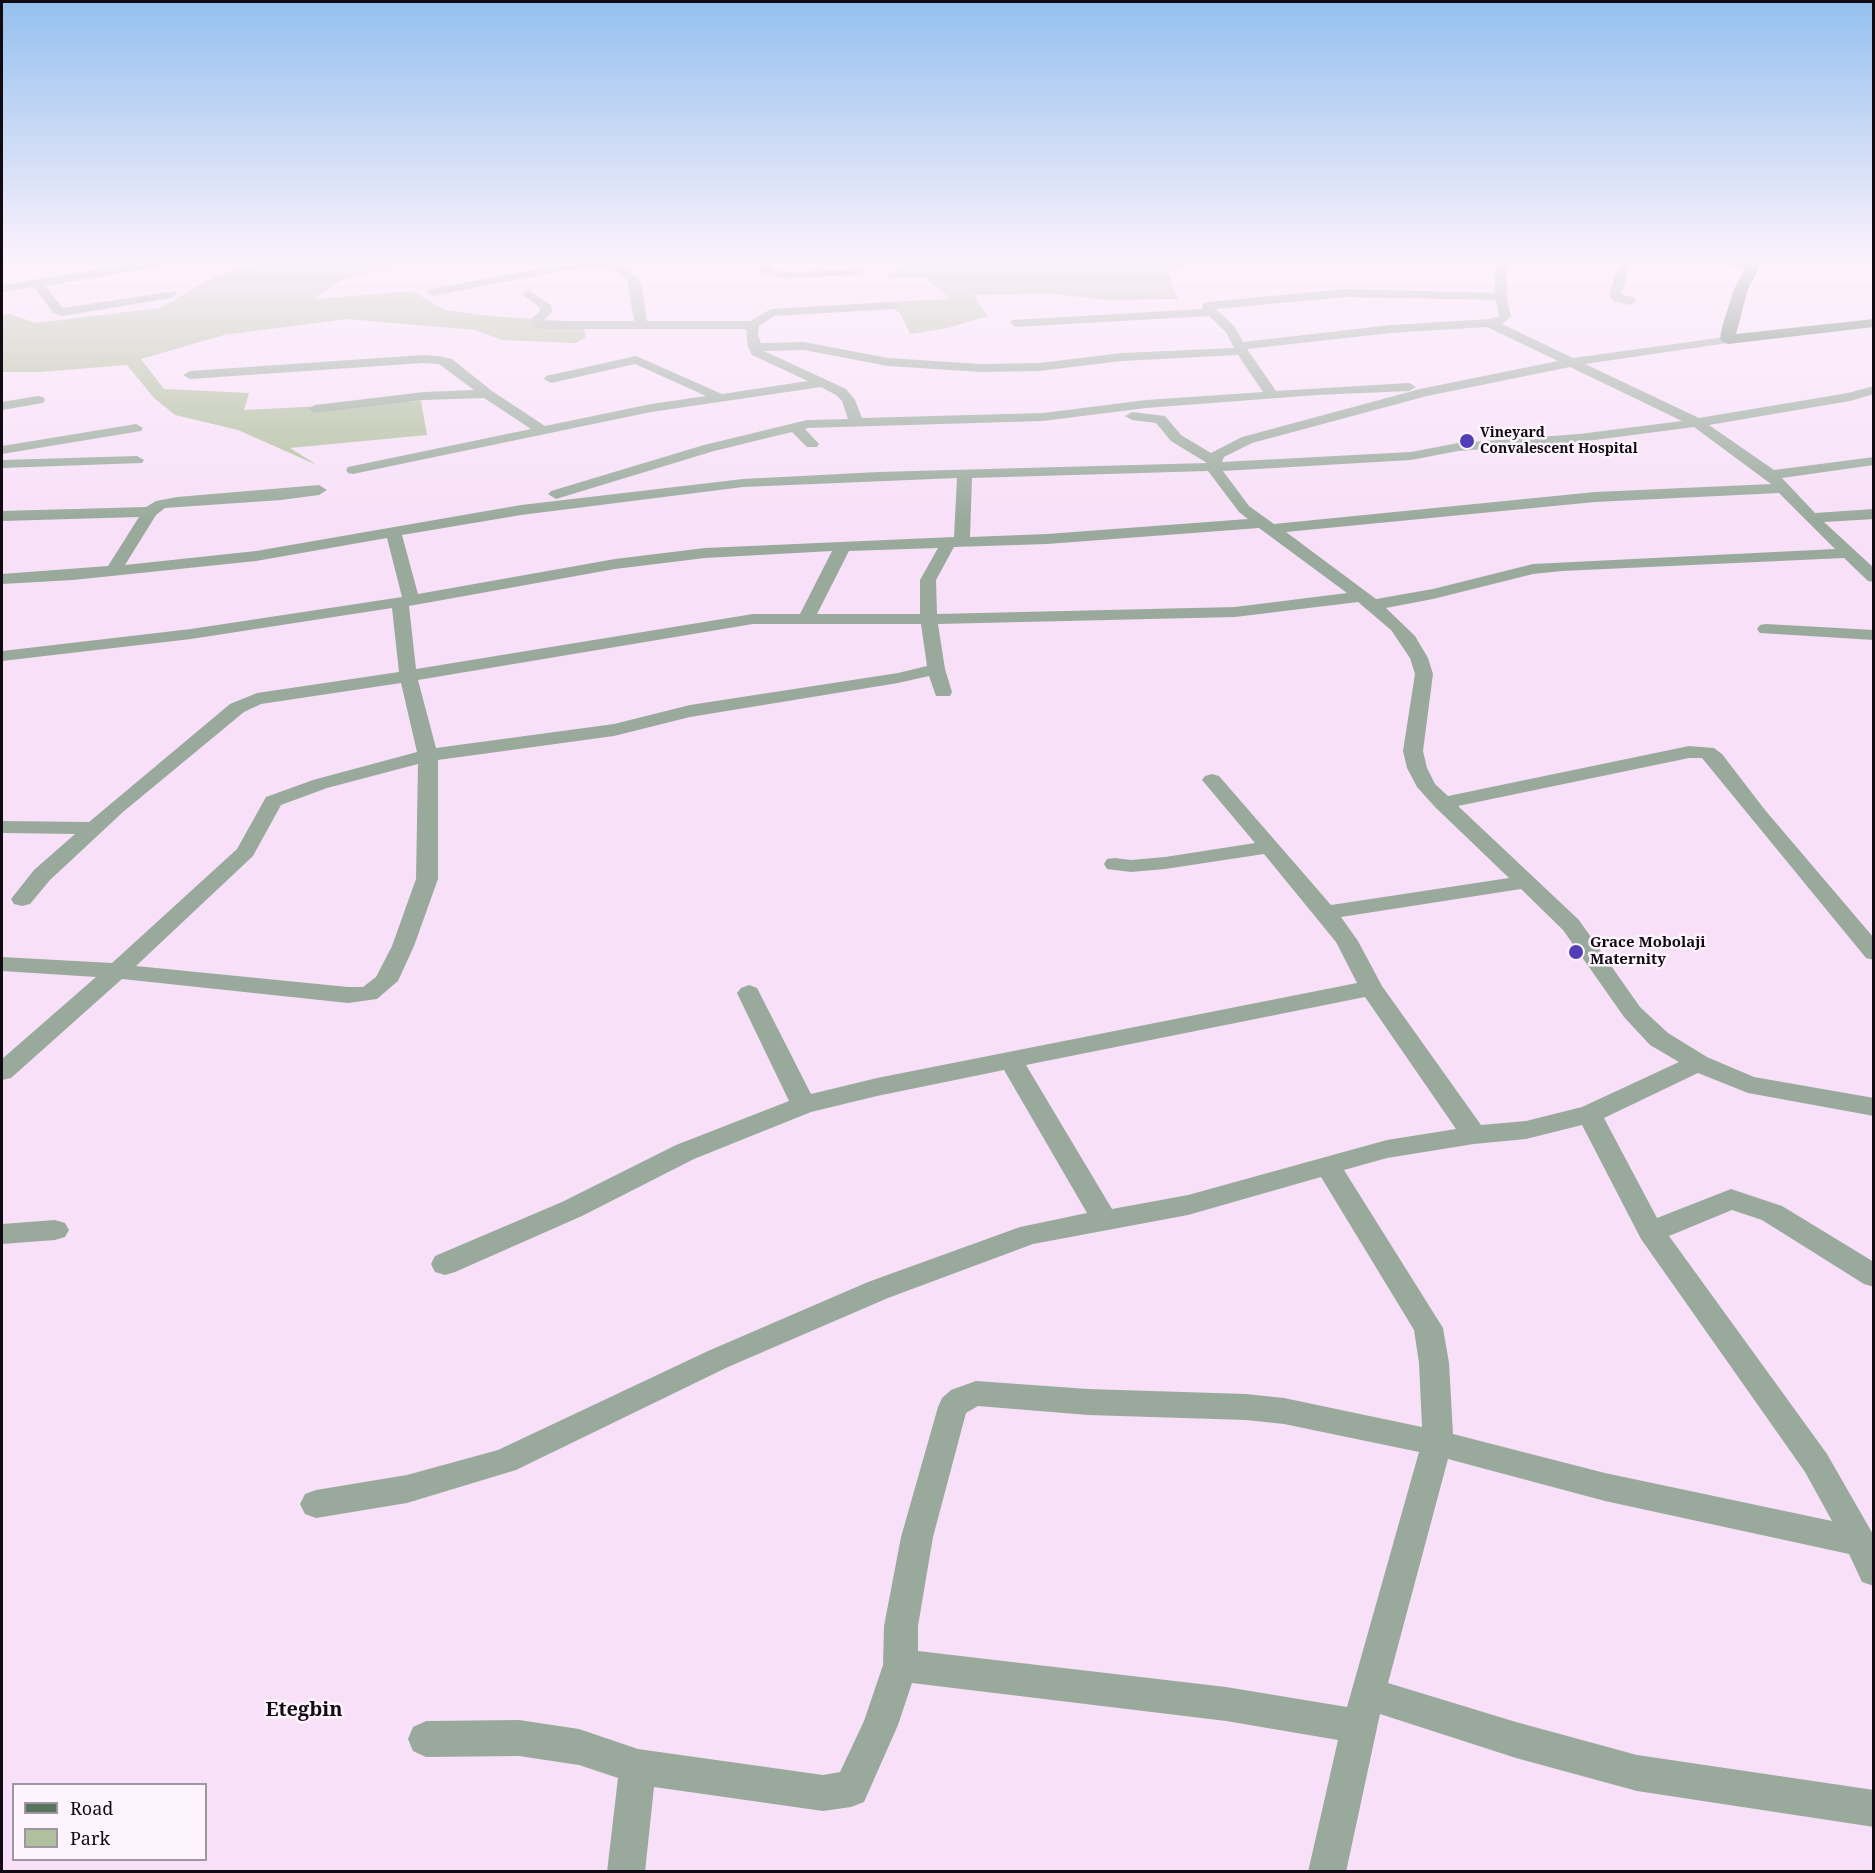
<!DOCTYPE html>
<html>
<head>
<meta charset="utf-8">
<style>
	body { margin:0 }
	#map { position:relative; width:1875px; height:1873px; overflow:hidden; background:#f8e1f8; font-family:"Noto Serif",serif }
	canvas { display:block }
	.frame { position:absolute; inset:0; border:3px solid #110a12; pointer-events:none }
	.legend { position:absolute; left:12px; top:1783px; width:195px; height:78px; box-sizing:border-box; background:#fdf4fd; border:2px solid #9f969f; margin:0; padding:8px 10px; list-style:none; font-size:18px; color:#110a12 }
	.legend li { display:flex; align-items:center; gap:12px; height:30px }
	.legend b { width:30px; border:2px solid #9f969f }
</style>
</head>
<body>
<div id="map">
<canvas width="1875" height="1873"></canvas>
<div class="frame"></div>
<ul class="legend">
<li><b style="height:8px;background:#56755c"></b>Road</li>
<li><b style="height:16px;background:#b0bf9d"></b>Park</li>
</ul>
</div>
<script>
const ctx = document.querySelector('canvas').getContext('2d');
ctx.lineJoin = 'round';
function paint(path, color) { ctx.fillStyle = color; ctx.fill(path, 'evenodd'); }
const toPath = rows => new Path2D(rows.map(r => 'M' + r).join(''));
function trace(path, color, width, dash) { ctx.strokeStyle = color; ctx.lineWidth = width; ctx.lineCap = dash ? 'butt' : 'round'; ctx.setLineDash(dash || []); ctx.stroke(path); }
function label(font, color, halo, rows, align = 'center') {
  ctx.font = font + ' "Noto Serif",serif'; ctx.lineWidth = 5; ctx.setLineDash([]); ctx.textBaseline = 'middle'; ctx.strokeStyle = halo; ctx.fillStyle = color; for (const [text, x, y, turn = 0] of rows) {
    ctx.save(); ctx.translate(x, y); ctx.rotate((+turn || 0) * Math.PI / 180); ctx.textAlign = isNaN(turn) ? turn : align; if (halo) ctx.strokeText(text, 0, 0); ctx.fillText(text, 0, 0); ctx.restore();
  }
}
paint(toPath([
	[278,258,420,258,339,281,314,299,412,291,445,310,490,316,582,322,586,337,576,343,502,340,475,330,347,319,224,335,141,359,164,389,249,393,244,410,421,401,427,435,290,448,317,465,238,430,175,415,154,398,127,365,40,372,2,372,2,315,10,314,36,323,160,308,215,276],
	[916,258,1015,258,1030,263,1099,258,1247,258,1167,270,1178,299,1105,300,1048,293,974,295,987,316,948,328,910,334,901,314,885,302,950,299,926,278,884,278]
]), '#b0bf9d');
paint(toPath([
	[2,258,17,258,2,263,2,258],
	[170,258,199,258,194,261,45,286,63,308,175,291,177,294,171,298,62,316,53,313,34,287,2,292,2,285,170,258],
	[759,258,771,258,770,268,783,272,861,269,867,272,861,275,783,278,760,272,759,258],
	[1016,258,1008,262,1002,259,1003,258,1016,258],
	[1495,258,1507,258,1507,297,1511,317,1502,324,1573,358,1732,336,1734,339,1732,342,1728,343,1585,364,1699,418,1848,393,1874,386,1874,394,1850,401,1709,425,1774,470,1874,457,1874,465,1782,478,1815,513,1874,509,1874,519,1824,522,1874,568,1874,582,1868,581,1844,558,1562,571,1533,574,1433,599,1386,608,1415,636,1428,658,1433,674,1423,751,1427,768,1435,784,1448,796,1689,746,1714,748,1722,754,1765,810,1874,938,1874,960,1866,958,1702,758,1689,758,1458,806,1579,920,1640,1007,1668,1033,1707,1057,1754,1077,1874,1098,1874,1116,1748,1093,1698,1073,1604,1118,1657,1218,1731,1189,1782,1206,1874,1262,1874,1287,1864,1284,1762,1220,1732,1210,1669,1236,1827,1454,1874,1536,1874,1586,1862,1582,1849,1554,1605,1501,1448,1459,1388,1683,1516,1722,1637,1755,1874,1790,1874,1827,1637,1791,1516,1758,1380,1714,1346,1872,1308,1872,1338,1740,1226,1721,912,1683,898,1725,864,1802,851,1807,823,1811,654,1787,645,1872,607,1872,618,1778,579,1765,519,1756,426,1757,413,1751,408,1739,413,1727,426,1721,519,1720,579,1729,638,1749,823,1775,840,1772,864,1721,883,1665,884,1626,901,1537,938,1407,942,1398,951,1390,976,1381,1088,1389,1246,1394,1284,1398,1422,1427,1419,1363,1414,1330,1321,1177,1188,1215,1033,1244,888,1298,728,1367,516,1470,407,1503,316,1518,305,1514,300,1504,305,1494,316,1490,407,1475,498,1450,708,1351,868,1282,1020,1227,1087,1213,1004,1070,877,1096,811,1112,694,1159,582,1216,455,1272,445,1275,435,1272,431,1264,435,1256,562,1202,676,1145,789,1101,737,993,741,988,749,985,757,988,811,1094,877,1078,1357,983,1336,942,1264,854,1165,869,1131,872,1107,869,1104,864,1107,859,1115,858,1131,860,1165,857,1255,843,1202,780,1205,776,1212,774,1219,776,1331,905,1509,878,1435,807,1417,787,1407,768,1403,751,1415,674,1410,658,1391,630,1358,602,1235,617,938,624,945,669,952,692,950,696,936,696,929,676,898,683,690,717,614,736,438,760,438,879,414,946,398,981,377,999,348,1003,122,979,11,1078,2,1080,2,1059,96,977,2,971,2,957,112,963,237,849,266,797,313,780,417,752,401,683,261,704,244,712,123,812,50,880,30,904,22,906,14,904,11,899,34,870,75,834,2,833,2,821,89,822,230,704,257,693,399,672,392,608,191,639,2,661,2,651,191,629,402,597,387,538,256,561,73,580,2,584,2,574,108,566,139,517,2,521,2,511,146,507,156,501,177,497,319,485,327,490,319,495,281,500,165,508,156,515,125,565,256,551,521,505,743,479,878,472,1207,463,1171,441,1156,423,1132,420,1125,416,1132,412,1165,416,1181,435,1211,453,1242,437,1420,389,1558,361,1487,327,1391,333,1247,349,1276,391,1409,383,1416,387,1409,391,1317,395,1146,408,1043,421,807,428,805,429,819,444,817,447,807,447,792,432,714,451,556,499,548,494,551,491,704,445,807,420,848,419,842,401,836,395,821,387,651,412,353,474,348,473,346,470,348,467,531,429,484,398,424,400,315,413,308,409,315,405,424,392,474,390,439,364,423,363,190,379,183,375,190,371,423,355,439,356,452,359,492,391,545,426,651,404,706,396,635,364,551,383,544,379,546,376,636,356,722,394,808,381,752,355,748,347,746,329,542,329,532,326,530,320,540,311,539,307,522,294,528,290,551,305,552,312,543,321,634,321,627,280,610,266,560,271,433,296,427,292,429,289,560,265,612,259,638,278,642,288,647,321,750,321,771,309,890,302,896,306,894,309,774,316,759,326,758,335,761,343,804,342,888,358,982,364,1039,363,1122,353,1234,348,1226,332,1209,316,1016,327,1010,323,1012,320,1202,309,1203,304,1208,302,1346,289,1495,293,1495,258],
	[1346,297,1496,300,1499,316,1489,319,1391,325,1243,342,1235,327,1216,309,1346,297],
	[804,350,888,366,982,372,1039,371,1122,361,1238,355,1263,392,1146,400,1043,413,862,418,855,400,846,389,764,351,804,350],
	[1570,367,1682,421,1579,434,1458,443,1411,452,1222,462,1224,457,1252,443,1427,396,1570,367],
	[1694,427,1771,484,1595,492,1274,524,1249,506,1223,471,1411,460,1458,451,1579,442,1694,427],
	[1208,471,1239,512,1248,519,1047,534,970,537,972,478,1208,471],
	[957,478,954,537,705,548,615,559,418,594,402,535,521,515,743,487,957,478],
	[1779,493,1835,549,1533,564,1433,589,1376,599,1286,532,1595,502,1779,493],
	[1259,528,1347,593,1235,607,937,614,936,580,954,547,1047,544,1259,528],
	[938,548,920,580,920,614,817,614,849,551,938,548],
	[832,551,800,614,753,614,416,669,409,606,615,569,705,558,832,551],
	[753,624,921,624,927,666,898,673,690,705,614,724,436,748,418,680,753,624],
	[418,764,416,879,392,946,376,977,363,987,348,987,136,966,253,856,281,805,327,788,418,764],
	[1521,889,1563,930,1624,1017,1650,1045,1679,1062,1582,1107,1526,1121,1481,1125,1382,986,1358,941,1341,917,1521,889],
	[1365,997,1456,1129,1387,1140,1188,1195,1112,1209,1026,1065,1365,997],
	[1582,1125,1641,1239,1805,1472,1832,1521,1605,1473,1453,1434,1449,1363,1443,1328,1344,1170,1387,1158,1474,1144,1526,1139,1582,1125],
	[978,1406,1088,1415,1246,1420,1284,1424,1419,1452,1347,1707,1226,1687,918,1651,918,1626,933,1537,966,1413,978,1406],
	[1622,258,1633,258,1621,294,1634,298,1636,301,1630,305,1613,301,1609,294,1622,258],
	[1682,258,1719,258,1754,263,1760,266,1754,269,1687,261,1682,258],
	[38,396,43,397,45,400,43,403,2,410,2,402,38,396],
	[136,424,143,428,141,431,2,454,2,446,136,424],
	[137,456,144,460,142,463,2,468,2,460,137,456],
	[1766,624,1874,630,1874,640,1760,633,1757,629,1760,625,1766,624],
	[55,1220,65,1223,69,1230,65,1237,55,1240,2,1244,2,1224,55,1220]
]), '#99aa9c');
paint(toPath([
	[1751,258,1764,258,1748,289,1736,334,1874,319,1874,327,1728,344,1723,342,1720,339,1722,327,1734,289,1751,258]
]), '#56755c');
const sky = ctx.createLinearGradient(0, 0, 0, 521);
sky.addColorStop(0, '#94c0ef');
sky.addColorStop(0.5, '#fcf2fc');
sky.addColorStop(1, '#fcf2fc00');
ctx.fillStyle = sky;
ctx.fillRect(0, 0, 1875, 521);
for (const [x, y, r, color] of [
	[1467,441,8,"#523eb6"],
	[1576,952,8,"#523eb6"]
]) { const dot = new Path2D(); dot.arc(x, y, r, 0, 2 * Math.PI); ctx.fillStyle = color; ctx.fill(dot); trace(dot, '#fdf4fd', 2); }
label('bold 14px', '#110a12', '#fdf4fd', [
	["Vineyard",1480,433],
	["Convalescent Hospital",1480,449]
], 'left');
label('bold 15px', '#110a12', '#fdf4fd', [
	["Grace Mobolaji",1590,943],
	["Maternity",1590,960]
], 'left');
label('bold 20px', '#110a12', '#fdf4fd', [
	["Etegbin",304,1710]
]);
</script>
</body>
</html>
